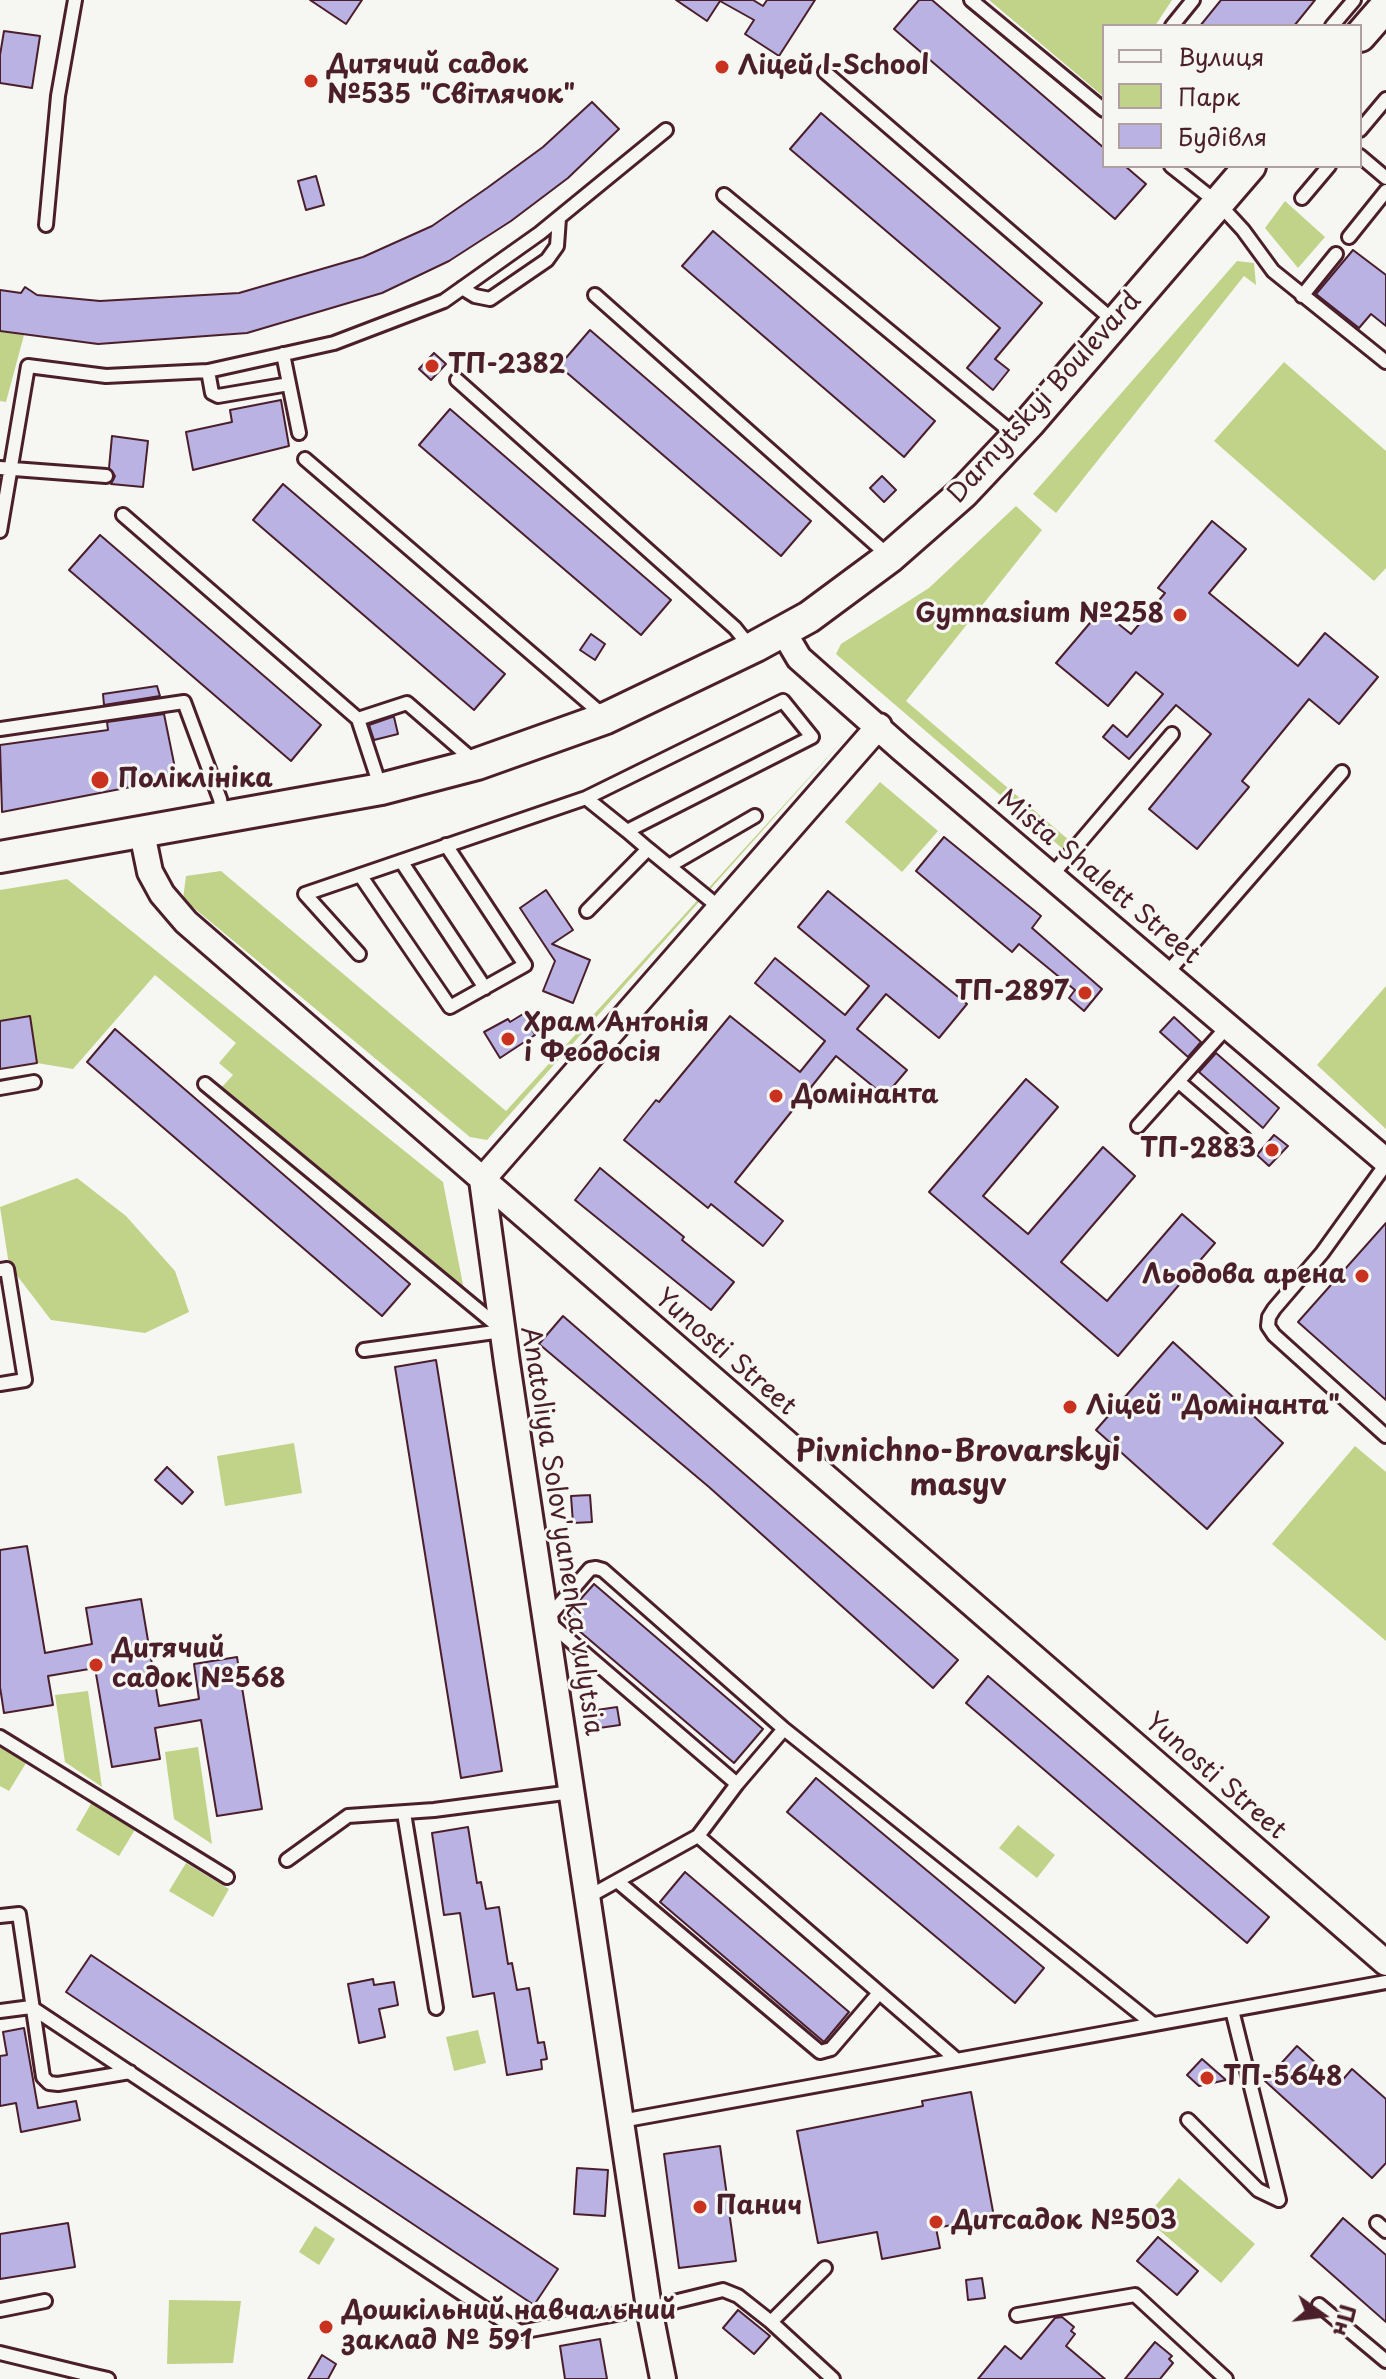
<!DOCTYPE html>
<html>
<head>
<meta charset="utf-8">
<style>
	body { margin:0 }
	#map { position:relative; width:1386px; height:2379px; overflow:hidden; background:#f6f6f2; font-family:"Playpen Sans",sans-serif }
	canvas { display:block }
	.legend { position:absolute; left:1102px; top:24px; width:260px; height:144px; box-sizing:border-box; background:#f6f6f2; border:2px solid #b1a0a2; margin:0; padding:10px 14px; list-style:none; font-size:24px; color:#4a1f2b }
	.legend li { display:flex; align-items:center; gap:16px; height:40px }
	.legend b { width:40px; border:2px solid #b1a0a2 }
	.north { position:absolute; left:1282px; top:2275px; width:80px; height:80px; -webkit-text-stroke:6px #f6f6f2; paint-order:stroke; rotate:104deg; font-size:22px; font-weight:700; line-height:32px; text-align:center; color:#4a1f2b }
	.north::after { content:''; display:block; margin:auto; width:28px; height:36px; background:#4a1f2b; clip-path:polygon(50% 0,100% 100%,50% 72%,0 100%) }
</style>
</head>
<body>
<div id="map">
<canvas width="1386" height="2379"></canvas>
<ul class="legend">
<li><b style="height:10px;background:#f6f6f2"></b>Вулиця</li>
<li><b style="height:22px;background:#c1d388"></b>Парк</li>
<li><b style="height:22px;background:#bbb2e4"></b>Будівля</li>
</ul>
<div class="north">Пн</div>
</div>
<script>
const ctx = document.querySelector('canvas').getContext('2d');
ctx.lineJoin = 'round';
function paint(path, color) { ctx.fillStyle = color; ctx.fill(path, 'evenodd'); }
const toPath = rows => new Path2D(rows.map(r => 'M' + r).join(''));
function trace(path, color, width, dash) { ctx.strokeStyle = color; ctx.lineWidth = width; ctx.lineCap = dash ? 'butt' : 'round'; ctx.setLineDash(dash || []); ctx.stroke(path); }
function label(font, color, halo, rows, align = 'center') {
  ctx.font = font + ' "Playpen Sans",sans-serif'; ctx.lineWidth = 6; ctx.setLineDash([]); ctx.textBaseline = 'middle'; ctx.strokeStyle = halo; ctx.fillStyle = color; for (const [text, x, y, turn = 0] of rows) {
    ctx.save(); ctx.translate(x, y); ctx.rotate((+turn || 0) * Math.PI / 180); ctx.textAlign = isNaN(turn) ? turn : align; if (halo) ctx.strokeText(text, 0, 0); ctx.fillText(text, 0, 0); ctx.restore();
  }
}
paint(toPath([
	[989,0,1172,0,1155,26,1104,26,1104,97],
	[1285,201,1325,237,1298,268,1265,228],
	[1237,261,1254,263,1256,285,1244,276,1056,513,1033,494],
	[0,331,24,335,6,402,0,401],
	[1284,362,1386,451,1386,568,1374,581,1214,441],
	[1016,506,1042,530,906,701,1070,841,1063,849,836,654,841,644,929,588],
	[843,740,487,1140,470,1137,183,899,186,876,221,871,506,1111],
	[880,782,938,831,902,872,845,822],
	[67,879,443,1182,464,1290,222,1087,233,1075,219,1063,236,1043,155,975,73,1069,37,1063,29,1017,0,1021,0,890],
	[1386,986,1386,1129,1317,1065],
	[77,1178,126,1216,175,1271,189,1312,145,1333,51,1320,9,1265,0,1207],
	[294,1443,302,1493,225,1506,217,1456],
	[1355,1446,1386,1472,1386,1641,1272,1544],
	[88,1691,102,1787,65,1762,55,1695],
	[0,1747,26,1763,9,1791,0,1786],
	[198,1747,212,1844,174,1819,165,1752],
	[92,1802,136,1828,119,1856,76,1830],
	[1018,1825,1055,1855,1037,1878,999,1848],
	[186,1863,229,1889,213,1917,169,1891],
	[478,2030,486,2063,454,2071,446,2037],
	[1179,2178,1255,2244,1221,2283,1145,2218],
	[315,2226,335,2239,319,2265,299,2252],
	[169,2300,241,2301,233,2363,167,2364]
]), '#c1d388');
const building = toPath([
	[310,0,362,0,346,24,310,0],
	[676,0,753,0,763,6,767,0,815,0,779,56,745,34,754,20,720,1,707,21,676,0],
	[919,0,932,0,1104,148,1104,166,1125,166,1146,184,1115,219,894,29,919,0],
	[1221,0,1315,0,1294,26,1200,26,1221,0],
	[4,31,40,36,32,88,0,83,0,55,4,31],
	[592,102,619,129,568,178,511,221,449,261,382,293,247,333,98,344,0,331,0,290,21,293,25,287,37,295,100,301,239,293,363,257,432,226,487,188,543,147,592,102],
	[821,113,1042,303,995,359,1009,370,993,390,967,368,1000,328,790,149,821,113],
	[316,176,324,205,306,210,298,181,316,176],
	[713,231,935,421,904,457,682,266,713,231],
	[1353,250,1386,275,1386,326,1371,314,1359,328,1316,294,1353,250],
	[590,330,811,521,781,556,559,366,590,330],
	[434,353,446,364,431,380,419,369,434,353],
	[281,400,289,446,193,470,186,432,232,422,230,410,281,400],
	[450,409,671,600,641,635,419,445,450,409],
	[112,436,148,441,143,487,111,484,115,476,109,468,112,436],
	[882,476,896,490,884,502,870,488,882,476],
	[283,484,505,674,474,710,253,520,283,484],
	[1212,521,1246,549,1209,593,1298,666,1325,633,1378,677,1339,724,1309,699,1242,781,1249,787,1197,849,1149,809,1211,734,1176,705,1129,759,1103,737,1113,725,1127,737,1163,694,1136,672,1108,706,1056,663,1101,610,1131,634,1165,593,1158,588,1212,521],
	[100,535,321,725,291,761,69,570,100,535],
	[591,634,605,644,595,660,580,650,591,634],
	[157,686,160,696,104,705,103,694,157,686],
	[164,714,177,778,2,812,0,745,108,730,107,722,164,714],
	[392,717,394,717,398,734,374,740,369,725,392,717],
	[944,837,1041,916,1032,928,1102,989,1084,1011,1069,998,1075,990,1019,944,1012,952,916,871,944,837],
	[546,890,573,930,552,944,590,960,573,1003,543,991,555,961,520,908,546,890],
	[828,891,967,1004,939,1038,886,994,857,1029,907,1070,885,1096,836,1056,735,1182,783,1221,763,1246,711,1204,708,1208,624,1140,656,1100,659,1102,730,1016,800,1072,825,1041,755,983,775,958,845,1015,869,986,798,927,828,891],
	[523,1014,535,1035,500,1058,484,1032,508,1019,510,1022,523,1014],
	[30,1016,37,1063,0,1069,0,1021,30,1016],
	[1174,1017,1201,1042,1188,1057,1160,1032,1174,1017],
	[115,1029,410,1284,382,1316,87,1062,115,1029],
	[1216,1053,1279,1108,1263,1128,1199,1072,1216,1053],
	[1026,1079,1058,1107,983,1196,1028,1234,1103,1147,1135,1176,1061,1262,1107,1301,1182,1214,1215,1243,1118,1356,929,1192,1026,1079],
	[1274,1135,1288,1146,1269,1166,1257,1155,1274,1135],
	[600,1168,684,1237,682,1240,734,1282,711,1310,575,1200,600,1168],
	[1386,1223,1386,1400,1298,1322,1386,1223],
	[563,1316,958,1660,933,1688,709,1487,539,1344,563,1316],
	[1173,1342,1283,1443,1207,1529,1096,1430,1173,1342],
	[436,1360,502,1771,461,1778,395,1367,436,1360],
	[167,1467,193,1492,182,1504,155,1480,167,1467],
	[590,1495,592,1522,573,1523,571,1496,590,1495],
	[27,1546,45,1653,92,1644,86,1608,141,1599,159,1706,199,1699,194,1664,237,1657,262,1809,217,1816,201,1720,155,1728,160,1759,112,1767,95,1668,48,1676,53,1705,4,1713,0,1687,0,1550,27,1546],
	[594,1584,763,1729,734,1763,564,1618,594,1584],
	[988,1676,1269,1917,1247,1943,966,1703,988,1676],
	[617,1707,620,1725,592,1729,590,1711,617,1707],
	[816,1778,1044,1968,1015,2003,787,1812,816,1778],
	[468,1827,477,1883,481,1882,486,1909,499,1907,508,1964,512,1963,517,1990,529,1988,538,2043,544,2042,547,2059,541,2060,542,2069,507,2075,494,1993,473,1997,460,1913,444,1915,432,1833,468,1827],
	[685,1872,849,2012,824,2042,660,1902,685,1872],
	[91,1955,558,2269,534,2305,66,1992,91,1955],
	[373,1979,374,1985,394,1982,398,2005,379,2009,385,2037,359,2043,348,1984,373,1979],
	[24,2028,38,2108,76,2101,80,2120,21,2132,16,2103,0,2106,0,2056,7,2055,3,2032,24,2028],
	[1297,2046,1339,2084,1352,2069,1386,2099,1386,2163,1372,2178,1265,2081,1297,2046],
	[1202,2059,1226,2080,1199,2086,1187,2075,1202,2059],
	[971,2092,994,2217,936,2228,940,2248,882,2259,877,2232,818,2243,797,2131,923,2106,922,2101,971,2092],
	[720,2146,736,2261,679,2268,664,2154,720,2146],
	[577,2168,608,2170,605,2216,574,2214,577,2168],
	[1343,2218,1386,2255,1386,2322,1311,2256,1343,2218],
	[68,2223,75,2267,0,2279,0,2234,68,2223],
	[1158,2237,1198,2271,1177,2295,1137,2261,1158,2237],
	[982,2278,985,2298,968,2300,966,2280,982,2278],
	[738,2310,770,2336,754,2354,723,2328,738,2310],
	[1062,2317,1074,2327,1071,2331,1075,2334,1066,2346,1105,2379,978,2379,1005,2346,1021,2359,1055,2318,1062,2317],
	[600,2339,607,2379,565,2379,560,2346,600,2339],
	[1155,2342,1172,2356,1169,2359,1173,2363,1160,2379,1125,2379,1155,2342],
	[322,2355,336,2364,328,2379,308,2379,322,2355]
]);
paint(building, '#bbb2e4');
trace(building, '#4a1f2b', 2);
const service = toPath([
	[971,0,1104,110],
	[1172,26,1193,0],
	[1332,26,1354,0],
	[825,72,1115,322],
	[1360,130,1386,99],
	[1360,156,1386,178],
	[1171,166,1219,204,1243,230,1273,271,1386,362],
	[724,195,1016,436],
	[1302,198,1329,166],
	[46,225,58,96,75,0],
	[1349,237,1386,191],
	[462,288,475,296,490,299,547,260,557,246,559,218],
	[595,295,890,557],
	[1302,296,1336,254],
	[283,354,299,433],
	[208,371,212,393,218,396,289,384],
	[457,380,735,628,751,648],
	[305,459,604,716],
	[0,468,106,476],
	[123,515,358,719,381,789],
	[0,531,28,366,106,376,208,371,334,343,444,301,540,233,666,130],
	[358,719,407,703,474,761],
	[0,729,184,702,220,799,223,817],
	[627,831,812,737,783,701,586,798,627,831,648,849,720,908],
	[401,861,485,988],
	[669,866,755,816],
	[360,875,450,1007,525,965,446,845],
	[1052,875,1172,734],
	[587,911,648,849],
	[359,954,305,894,586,798],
	[1167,973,1342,772],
	[1179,1082,1244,1138],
	[205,1084,500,1328],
	[0,1088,34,1082],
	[1138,1126,1228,1026],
	[1386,1164,1322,1253,1274,1309,1269,1317,1268,1326,1274,1335,1386,1436],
	[0,1270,7,1269,25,1380,0,1384],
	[364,1350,502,1331],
	[0,1737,227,1877],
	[737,1784,546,1620,590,1569,596,1568,603,1570,784,1729,1153,2024],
	[404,1813,436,2008],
	[698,1836,957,2060],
	[287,1860,348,1816,434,1810,572,1792],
	[617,1881,820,2052,831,2049,879,1993],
	[588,1897,698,1836,737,1784,784,1729],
	[0,1916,19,1914,43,2077,49,2083,58,2084,130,2072],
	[0,2011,31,2007,520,2332,649,2308,723,2290,738,2296,771,2322,833,2379],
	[1188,2120,1258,2190,1279,2200,1232,2010],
	[621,2121,1386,1982],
	[1377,2223,1386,2231],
	[1319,2305,1386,2361],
	[0,2310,45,2301],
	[1017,2315,1135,2295,1226,2379],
	[771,2322,825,2268],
	[0,2353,86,2374,86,2379],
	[86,2374,108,2379]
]);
const minor = toPath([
	[783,631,799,658,902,749,1386,1161],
	[142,833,150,872,162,894,186,922,1386,1963],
	[482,1180,507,1363,649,2308,663,2379],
	[482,1180,879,726]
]);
const tertiary = toPath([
	[1360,36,1386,6],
	[0,857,381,789,477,764,606,718,756,646,809,617,890,557,963,493,1029,423,1250,166]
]);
trace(service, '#4a1f2b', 18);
trace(minor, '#4a1f2b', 30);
trace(tertiary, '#4a1f2b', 36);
trace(service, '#f6f6f2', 12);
trace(minor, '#f6f6f2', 24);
trace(tertiary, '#f6f6f2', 30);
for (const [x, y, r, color] of [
	[722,67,8,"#c8321e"],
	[311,81,8,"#c8321e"],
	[432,366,8,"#c8321e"],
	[1180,615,8,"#c8321e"],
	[100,780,10,"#c8321e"],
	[1085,993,8,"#c8321e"],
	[508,1039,8,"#c8321e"],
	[776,1096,8,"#c8321e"],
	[1272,1150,8,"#c8321e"],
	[1362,1276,8,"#c8321e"],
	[1070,1407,8,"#c8321e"],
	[96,1665,8,"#c8321e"],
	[1207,2078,8,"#c8321e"],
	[700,2207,8,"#c8321e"],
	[936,2222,8,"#c8321e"],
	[326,2327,8,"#c8321e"]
]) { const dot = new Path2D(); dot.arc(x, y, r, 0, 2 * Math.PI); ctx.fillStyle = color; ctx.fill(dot); trace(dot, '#f6f6f2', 3); }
label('bold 26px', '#4a1f2b', '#f6f6f2', [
	["Дитячий садок",327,66],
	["№535 \"Світлячок\"",327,96],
	["Ліцей I-School",738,67],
	["ТП-2382",448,366],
	["Gymnasium №258",1164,615,"right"],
	["Поліклініка",118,780],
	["ТП-2897",1069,993,"right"],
	["Храм Антонія",524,1024],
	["і Феодосія",524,1054],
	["Домінанта",792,1096],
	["ТП-2883",1256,1150,"right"],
	["Льодова арена",1346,1276,"right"],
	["Ліцей \"Домінанта\"",1086,1407],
	["Дитячий",112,1650],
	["садок №568",112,1680],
	["ТП-5648",1223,2078],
	["Панич",716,2207],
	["Дитсадок №503",952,2222],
	["Дошкільний навчальний",342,2312],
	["заклад № 591",342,2342]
], 'left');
label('26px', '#4a1f2b', '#f6f6f2', [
	["Darnytskyi Boulevard",1045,398,-48],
	["Mista Shalett Street",1098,878,40],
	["Yunosti Street",725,1353,41],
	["Anatoliya Solov'yanenka vulytsia",561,1531,81],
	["Yunosti Street",1215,1777,41]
]);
label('bold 30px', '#4a1f2b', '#f6f6f2', [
	["Pivnichno-Brovarskyi",958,1453],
	["masyv",958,1487]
]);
</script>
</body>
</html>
